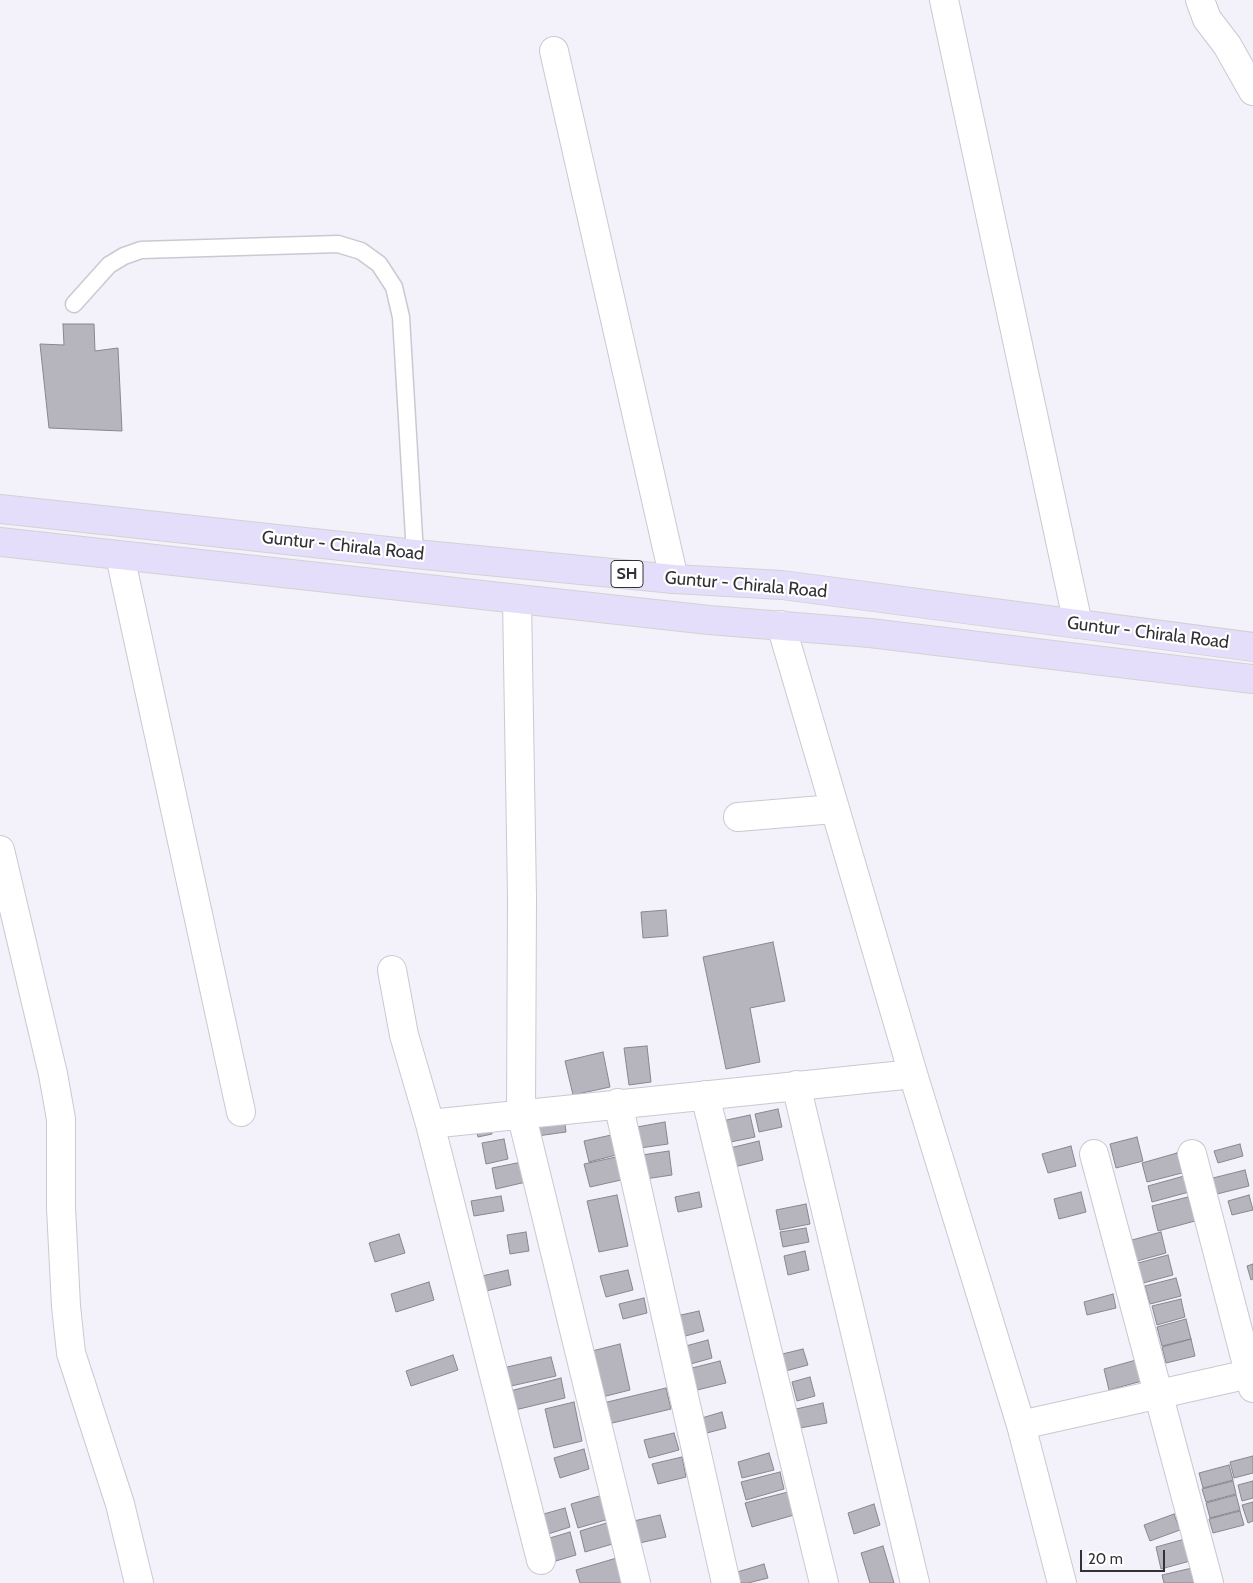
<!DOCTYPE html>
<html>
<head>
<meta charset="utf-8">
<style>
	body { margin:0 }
	#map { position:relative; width:1253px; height:1583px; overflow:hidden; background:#f3f1fa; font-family:Cabin,sans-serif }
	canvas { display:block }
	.scale { position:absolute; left:1080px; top:1550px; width:85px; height:22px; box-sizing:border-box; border:2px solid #323135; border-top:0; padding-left:6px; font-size:15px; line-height:18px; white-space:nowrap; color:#323135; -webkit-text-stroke:4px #fff; paint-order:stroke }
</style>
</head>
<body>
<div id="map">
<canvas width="1253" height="1583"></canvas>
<div class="scale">20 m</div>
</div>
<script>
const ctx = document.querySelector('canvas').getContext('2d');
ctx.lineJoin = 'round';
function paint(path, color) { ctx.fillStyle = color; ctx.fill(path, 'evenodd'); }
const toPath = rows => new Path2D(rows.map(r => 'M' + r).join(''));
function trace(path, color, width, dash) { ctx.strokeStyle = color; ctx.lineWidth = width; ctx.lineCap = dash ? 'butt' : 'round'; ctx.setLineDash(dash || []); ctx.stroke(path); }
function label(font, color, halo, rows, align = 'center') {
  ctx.font = font + ' Cabin,sans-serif'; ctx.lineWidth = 4.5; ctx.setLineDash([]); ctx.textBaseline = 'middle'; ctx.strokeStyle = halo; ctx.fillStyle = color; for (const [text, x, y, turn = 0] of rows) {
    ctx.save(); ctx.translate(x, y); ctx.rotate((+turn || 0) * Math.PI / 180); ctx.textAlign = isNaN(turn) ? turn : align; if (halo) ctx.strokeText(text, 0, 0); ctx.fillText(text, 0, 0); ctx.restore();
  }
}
const building = toPath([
	[63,324,94,324,95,351,118,348,122,431,49,428,40,344,64,345,63,324],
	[666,910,668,936,643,938,641,912,666,910],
	[773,942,785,1001,750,1008,760,1062,726,1069,703,957,773,942],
	[647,1046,651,1082,629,1085,624,1048,647,1046],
	[603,1052,610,1087,573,1095,565,1061,603,1052],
	[778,1109,782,1127,759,1132,755,1114,778,1109],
	[750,1115,755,1137,726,1143,722,1121,750,1115],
	[564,1116,566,1132,537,1136,535,1121,564,1116],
	[665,1122,668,1144,640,1148,637,1127,665,1122],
	[490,1123,492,1134,478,1137,475,1126,490,1123],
	[616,1134,620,1154,589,1162,584,1141,616,1134],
	[1137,1137,1143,1161,1116,1168,1110,1144,1137,1137],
	[504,1139,508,1159,486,1164,482,1143,504,1139],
	[759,1141,763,1160,734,1167,730,1148,759,1141],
	[1240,1144,1243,1156,1218,1163,1214,1151,1240,1144],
	[1071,1146,1076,1166,1048,1173,1042,1154,1071,1146],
	[669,1151,672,1175,645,1179,642,1155,669,1151],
	[1177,1153,1182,1173,1147,1182,1142,1163,1177,1153],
	[616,1157,621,1180,590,1187,584,1164,616,1157],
	[522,1162,526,1182,496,1189,492,1168,522,1162],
	[1245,1170,1249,1186,1213,1195,1209,1179,1245,1170],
	[1184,1176,1189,1192,1152,1202,1148,1186,1184,1176],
	[699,1192,702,1207,678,1212,675,1197,699,1192],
	[1081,1192,1086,1212,1059,1219,1054,1199,1081,1192],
	[617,1195,628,1246,599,1252,587,1201,617,1195],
	[1249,1195,1253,1210,1232,1215,1228,1201,1249,1195],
	[501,1196,504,1211,474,1216,471,1201,501,1196],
	[1188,1197,1195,1221,1158,1231,1152,1206,1188,1197],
	[806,1204,810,1224,780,1230,776,1210,806,1204],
	[806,1228,809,1242,783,1247,780,1232,806,1228],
	[526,1232,529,1251,510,1254,507,1235,526,1232],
	[1161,1232,1166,1253,1137,1261,1132,1240,1161,1232],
	[399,1234,405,1253,375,1262,369,1243,399,1234],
	[805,1251,809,1270,788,1275,784,1256,805,1251],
	[1168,1255,1173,1275,1143,1283,1138,1263,1168,1255],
	[1253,1264,1253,1279,1251,1280,1247,1266,1253,1264],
	[508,1270,511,1285,486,1291,482,1276,508,1270],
	[628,1270,633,1290,606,1297,600,1276,628,1270],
	[1176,1278,1181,1296,1150,1304,1145,1286,1176,1278],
	[429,1282,434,1300,396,1312,391,1294,429,1282],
	[1113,1294,1116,1308,1087,1315,1084,1302,1113,1294],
	[644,1298,647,1313,623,1319,619,1304,644,1298],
	[1181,1299,1185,1317,1157,1325,1152,1306,1181,1299],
	[699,1311,704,1331,678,1338,672,1317,699,1311],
	[1186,1319,1191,1339,1162,1346,1157,1327,1186,1319],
	[1191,1339,1195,1356,1166,1363,1162,1347,1191,1339],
	[708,1340,712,1358,687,1365,682,1347,708,1340],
	[620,1344,630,1390,598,1398,588,1352,620,1344],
	[803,1349,808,1365,778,1373,774,1356,803,1349],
	[453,1355,458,1370,411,1386,406,1371,453,1355],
	[551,1357,556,1376,511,1386,507,1367,551,1357],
	[1136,1360,1142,1381,1109,1390,1104,1369,1136,1360],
	[720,1361,726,1383,689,1392,684,1370,720,1361],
	[810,1377,815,1396,797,1401,792,1382,810,1377],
	[561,1378,565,1398,515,1410,510,1391,561,1378],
	[666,1388,671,1409,604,1425,599,1404,666,1388],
	[574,1402,582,1441,554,1448,545,1409,574,1402],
	[823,1403,827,1423,800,1428,796,1409,823,1403],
	[722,1412,726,1428,699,1435,695,1420,722,1412],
	[674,1433,679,1450,649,1458,644,1440,674,1433],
	[584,1449,589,1469,560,1478,554,1458,584,1449],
	[769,1453,774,1470,742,1478,738,1462,769,1453],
	[1253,1456,1253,1473,1234,1478,1230,1462,1253,1456],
	[682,1457,686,1477,658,1484,652,1464,682,1457],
	[1229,1465,1233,1480,1203,1488,1199,1473,1229,1465],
	[780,1472,784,1489,746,1500,741,1482,780,1472],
	[1233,1481,1236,1494,1206,1502,1202,1489,1233,1481],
	[1253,1481,1253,1498,1242,1501,1238,1485,1253,1481],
	[788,1492,794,1515,752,1527,745,1503,788,1492],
	[603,1495,609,1519,578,1528,571,1504,603,1495],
	[1236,1495,1240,1510,1210,1518,1206,1503,1236,1495],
	[1253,1502,1253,1521,1248,1523,1242,1505,1253,1502],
	[874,1504,880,1525,854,1534,848,1513,874,1504],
	[565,1508,570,1527,545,1535,540,1515,565,1508],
	[1240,1511,1244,1525,1213,1533,1209,1519,1240,1511],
	[1174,1514,1180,1530,1150,1541,1144,1525,1174,1514],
	[660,1515,666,1537,631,1545,625,1523,660,1515],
	[610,1522,616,1543,585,1552,580,1531,610,1522],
	[570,1532,576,1555,549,1563,543,1540,570,1532],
	[1185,1539,1190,1561,1161,1569,1156,1547,1185,1539],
	[883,1546,894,1583,870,1583,861,1553,883,1546],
	[620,1557,627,1583,580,1583,576,1570,620,1557],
	[764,1564,768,1578,748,1583,737,1583,734,1573,764,1564],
	[1192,1568,1196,1583,1164,1583,1162,1575,1192,1568]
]);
paint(building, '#b6b4bc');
trace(building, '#88878f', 1);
const lane = toPath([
	[74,304,109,265,124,256,141,250,338,244,361,251,379,264,394,287,401,317,415,554]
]);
const street = toPath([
	[944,0,1078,624],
	[1200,0,1207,19,1227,45,1253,91],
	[554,51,674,579],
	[120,556,241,1112],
	[517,599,522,897,521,1113,636,1583],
	[781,625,913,1074,1021,1425,1062,1583],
	[738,817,834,809],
	[0,850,53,1074,61,1119,61,1208,66,1306,71,1353,120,1504,139,1583],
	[392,970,404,1035,430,1124],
	[796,1085,915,1583],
	[705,1095,824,1583],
	[618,1103,726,1583],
	[1094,1154,1209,1583],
	[1192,1154,1253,1388],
	[1021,1425,1249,1374],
	[541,1560,430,1124,913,1074]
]);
const primary = toPath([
	[0,509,415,554,674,579,782,585,1253,647],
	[0,542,709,620,870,633,1253,679]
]);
trace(lane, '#cac9d1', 19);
trace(street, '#cac9d1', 30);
trace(primary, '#d2d2d3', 30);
trace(lane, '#fff', 16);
trace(street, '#fff', 28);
trace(primary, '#e5defb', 28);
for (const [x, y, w] of [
	[627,574,32]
]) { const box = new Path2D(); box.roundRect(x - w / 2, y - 13.5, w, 27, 4); ctx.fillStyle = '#fff'; ctx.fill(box); trace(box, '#323135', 1); }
label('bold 16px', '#323135', null, [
	["SH",627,574]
]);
label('18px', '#323135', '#fff', [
	["Guntur - Chirala Road",343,546,6],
	["Guntur - Chirala Road",746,585,5],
	["Guntur - Chirala Road",1148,633,7]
]);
</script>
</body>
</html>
